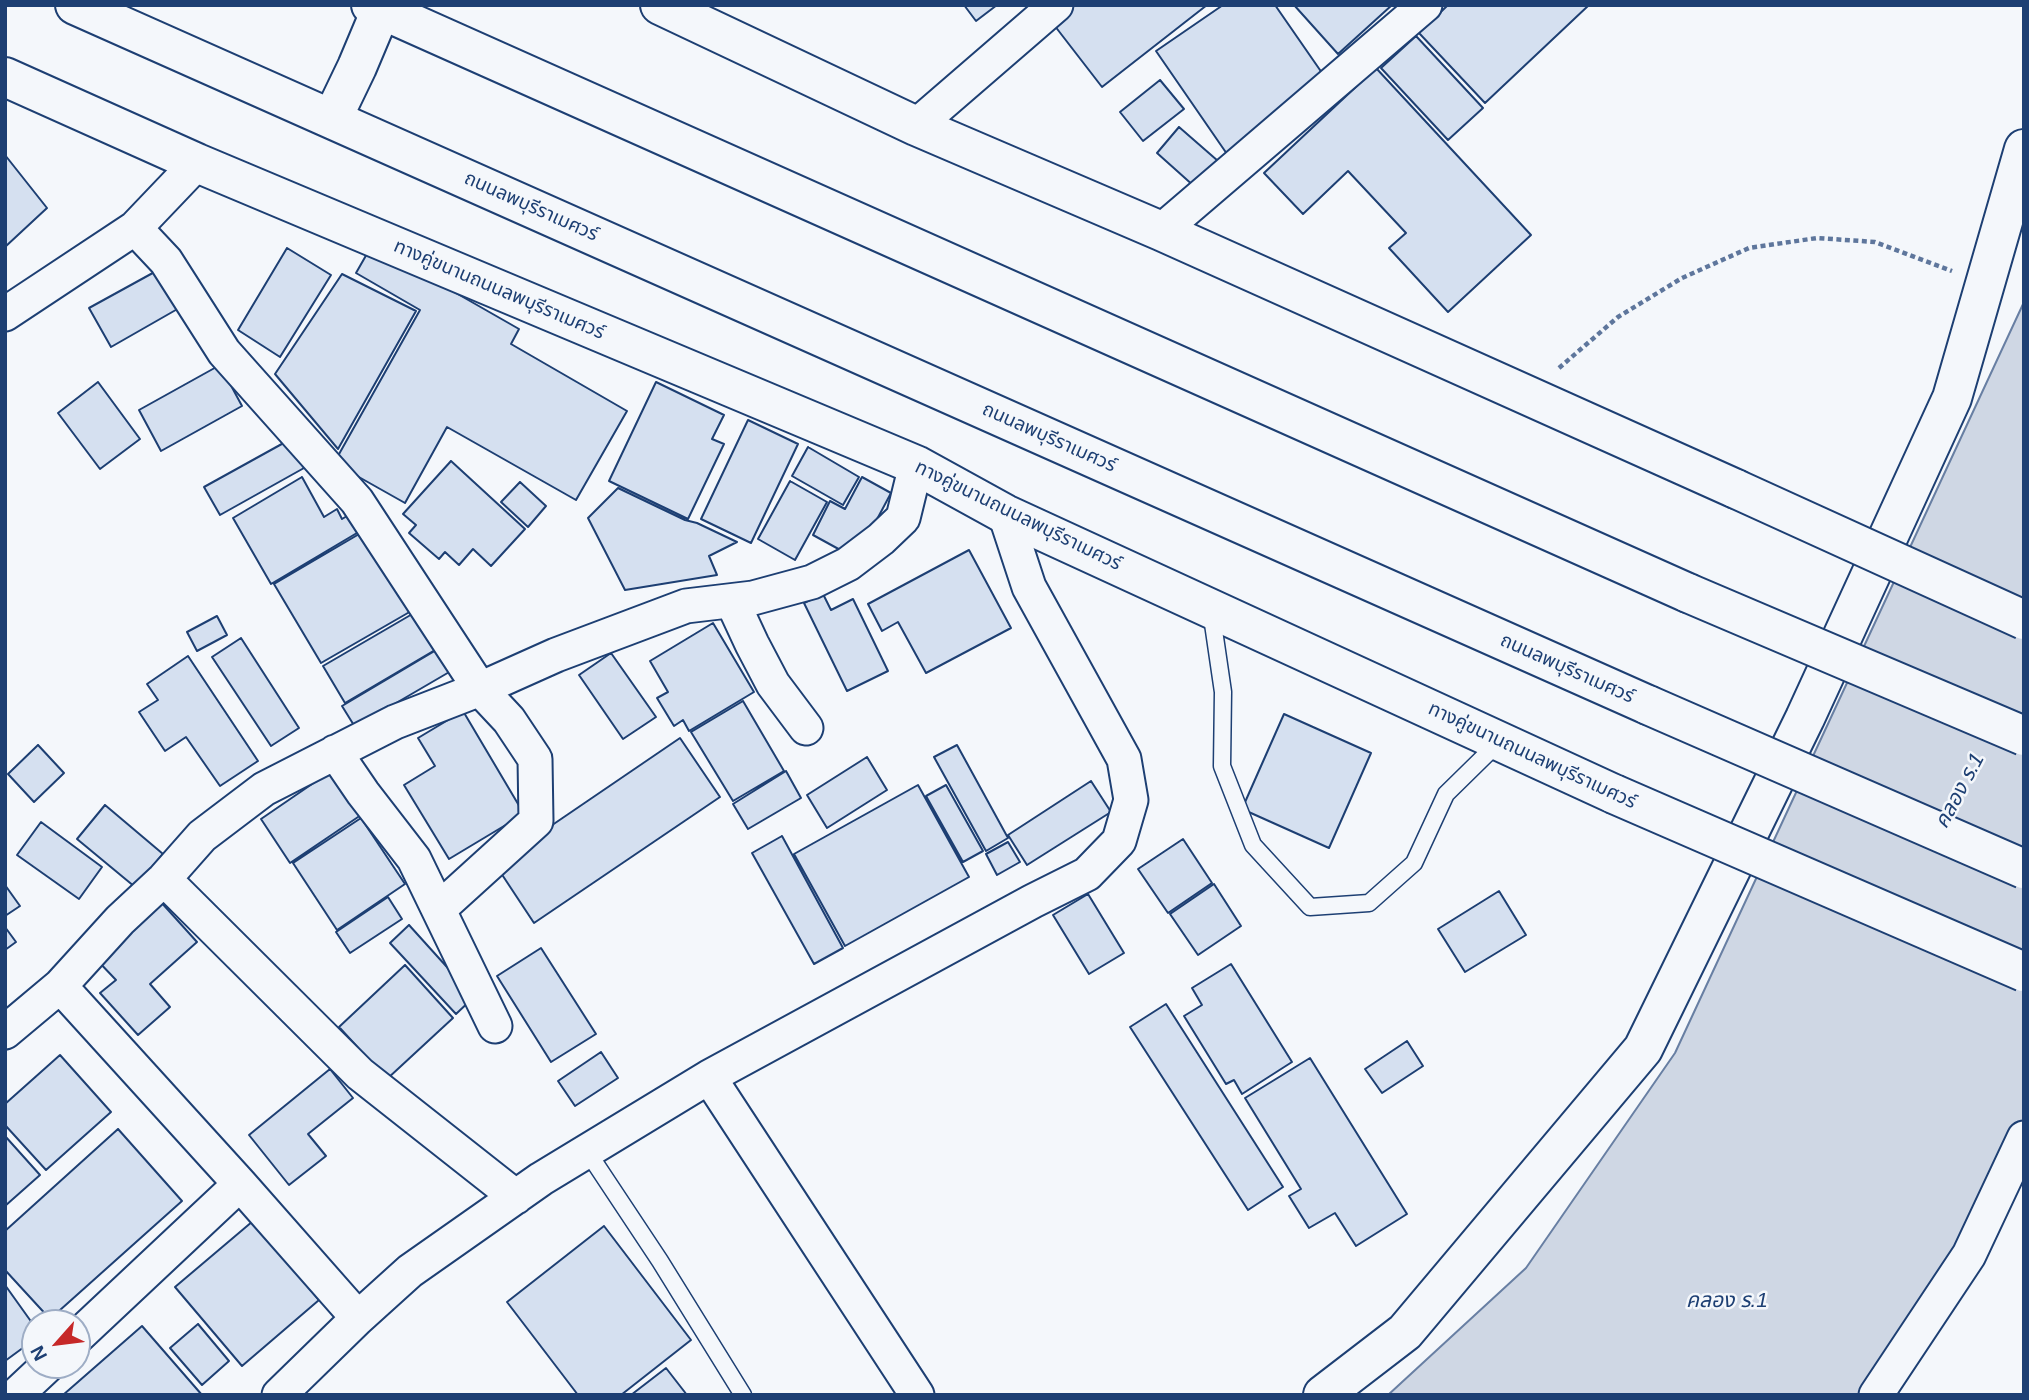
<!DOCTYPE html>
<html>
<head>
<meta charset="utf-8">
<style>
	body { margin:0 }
	#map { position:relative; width:2029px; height:1400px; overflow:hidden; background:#f4f7fb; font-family:Helvetica,sans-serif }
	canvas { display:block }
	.frame { position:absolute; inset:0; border:7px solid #1d3f73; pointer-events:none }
	.north { position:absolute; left:21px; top:1309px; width:70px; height:70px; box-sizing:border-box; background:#f4f7fb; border:2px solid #9eadc5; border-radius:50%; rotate:242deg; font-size:19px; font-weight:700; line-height:28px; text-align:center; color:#1d3f73 }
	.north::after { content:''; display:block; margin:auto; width:24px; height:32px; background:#c62828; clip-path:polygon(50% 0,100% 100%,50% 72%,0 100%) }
</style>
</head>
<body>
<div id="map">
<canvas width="2029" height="1400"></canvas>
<div class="frame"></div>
<div class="north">N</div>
</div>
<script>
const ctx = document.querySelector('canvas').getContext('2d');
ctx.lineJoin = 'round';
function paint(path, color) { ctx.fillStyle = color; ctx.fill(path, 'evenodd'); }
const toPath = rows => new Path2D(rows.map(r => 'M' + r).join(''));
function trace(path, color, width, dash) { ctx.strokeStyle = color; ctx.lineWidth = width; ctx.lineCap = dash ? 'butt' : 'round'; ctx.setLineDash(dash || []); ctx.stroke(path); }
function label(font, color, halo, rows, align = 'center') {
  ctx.font = font + ' Helvetica,"Noto Sans Thai",sans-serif'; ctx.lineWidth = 5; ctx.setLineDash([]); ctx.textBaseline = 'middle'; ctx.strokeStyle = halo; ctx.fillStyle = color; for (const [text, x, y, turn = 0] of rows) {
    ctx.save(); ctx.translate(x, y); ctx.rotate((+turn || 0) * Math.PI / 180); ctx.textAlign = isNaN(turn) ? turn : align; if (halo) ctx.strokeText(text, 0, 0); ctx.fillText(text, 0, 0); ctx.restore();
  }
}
const water = toPath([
	[2024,302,2024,1120,1959,1251,1866,1395,1388,1395,1526,1268,1675,1053,2024,302]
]);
paint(water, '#cfd7e4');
trace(water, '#687fa3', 2);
const building = toPath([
	[964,5,997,5,976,21,964,5],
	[1071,5,1207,5,1102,87,1051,21,1071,5],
	[1223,5,1275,5,1329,83,1227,154,1156,51,1223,5],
	[1294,5,1392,5,1338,54,1294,5],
	[1448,5,1589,5,1485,103,1419,33,1448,5],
	[1416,36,1483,108,1448,140,1381,68,1416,36],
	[1376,68,1531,235,1448,312,1389,248,1406,233,1348,171,1303,214,1264,173,1376,68],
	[1160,80,1184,109,1143,141,1120,112,1160,80],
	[1179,127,1218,161,1195,187,1157,153,1179,127],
	[5,155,47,208,5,247,5,155],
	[372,245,519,329,511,344,627,411,576,500,447,427,405,503,334,463,420,310,356,273,372,245],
	[287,248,331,275,280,357,238,330,287,248],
	[160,269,181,307,111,347,89,308,160,269],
	[342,274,416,311,338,449,275,374,342,274],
	[220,365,242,406,161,451,139,410,220,365],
	[98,382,140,439,100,469,58,413,98,382],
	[656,382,724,415,712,439,724,444,688,519,609,481,656,382],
	[748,420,798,444,751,543,701,519,748,420],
	[289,440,304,468,220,515,204,487,289,440],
	[808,447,859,477,843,505,792,476,808,447],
	[451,461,525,529,491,566,473,549,459,565,445,552,439,559,409,533,416,525,403,514,451,461],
	[302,477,324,517,337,509,342,519,357,510,367,527,271,584,233,518,302,477],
	[862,477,891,493,866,540,844,552,813,535,830,501,845,509,862,477],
	[790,481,827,502,795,560,758,539,790,481],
	[520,482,546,506,528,527,501,502,520,482],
	[618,488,685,520,697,523,737,542,709,556,717,575,625,590,588,518,618,488],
	[366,530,413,610,321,663,274,584,366,530],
	[969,550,1011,628,926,673,898,622,882,631,868,604,969,550],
	[823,594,831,610,853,599,888,671,847,691,804,603,823,594],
	[414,613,435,650,345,703,323,666,414,613],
	[217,616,227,635,197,651,187,632,217,616],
	[713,623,754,692,689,731,683,720,674,726,657,698,668,692,650,661,713,623],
	[241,638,299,728,271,746,212,657,241,638],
	[438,649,451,671,355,727,342,706,438,649],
	[611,653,656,717,623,739,579,675,611,653],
	[188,656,258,761,220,786,186,737,165,751,139,712,158,700,147,684,188,656],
	[743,701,784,771,733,801,691,732,743,701],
	[463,711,524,814,449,859,404,785,435,766,418,738,463,711],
	[1284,714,1371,753,1329,848,1242,809,1284,714],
	[680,738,720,797,534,923,495,864,680,738],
	[38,745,64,773,34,802,8,774,38,745],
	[957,745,1008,838,986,851,934,757,957,745],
	[867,757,887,790,827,828,807,795,867,757],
	[331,771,361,815,290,863,261,819,331,771],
	[786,771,801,798,748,829,733,804,786,771],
	[1091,781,1111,812,1027,865,1008,835,1091,781],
	[918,785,969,877,845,946,794,854,918,785],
	[946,785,983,851,963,862,926,796,946,785],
	[105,805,163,854,135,887,77,839,105,805],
	[361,818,405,884,337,930,293,863,361,818],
	[41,822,102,867,79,899,17,855,41,822],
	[782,836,843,948,814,964,752,853,782,836],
	[1183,839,1212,883,1168,913,1138,869,1183,839],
	[1008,842,1020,862,997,875,986,854,1008,842],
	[1214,884,1241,926,1198,955,1170,914,1214,884],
	[5,885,20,906,5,916,5,885],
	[1499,891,1526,935,1465,972,1438,929,1499,891],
	[1088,894,1124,953,1089,974,1053,915,1088,894],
	[388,897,402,919,350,953,336,932,388,897],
	[160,901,197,942,150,984,170,1007,138,1035,100,993,116,980,96,959,160,901],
	[409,925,474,997,456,1014,390,943,409,925],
	[5,927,16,942,5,950,5,927],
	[541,948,596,1034,551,1062,497,976,541,948],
	[1231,964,1292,1062,1242,1094,1234,1080,1226,1084,1184,1016,1202,1005,1192,988,1231,964],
	[405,965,453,1018,387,1079,339,1027,405,965],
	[1166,1004,1283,1187,1248,1210,1130,1027,1166,1004],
	[1407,1041,1423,1066,1382,1093,1365,1069,1407,1041],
	[601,1052,618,1078,575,1106,558,1081,601,1052],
	[60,1055,111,1112,46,1170,5,1125,5,1104,60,1055],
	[1310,1058,1407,1214,1356,1246,1335,1213,1309,1228,1289,1196,1301,1189,1245,1098,1310,1058],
	[330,1069,353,1098,308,1134,326,1156,289,1185,249,1135,330,1069],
	[118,1129,182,1201,50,1319,5,1270,5,1231,118,1129],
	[5,1136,40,1175,5,1206,5,1136],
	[253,1221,319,1300,242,1366,175,1287,253,1221],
	[604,1226,691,1340,621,1395,578,1395,507,1302,604,1226],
	[5,1285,35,1327,35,1339,5,1361,5,1285],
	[198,1324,229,1361,202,1385,170,1348,198,1324],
	[142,1326,202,1395,63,1395,142,1326],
	[666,1368,687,1395,631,1395,666,1368]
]);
paint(building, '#d5e0f0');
trace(building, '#1d3f73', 2);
const lane = toPath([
	[1211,610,1223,692,1222,766,1253,845,1310,907,1369,903,1414,863,1446,794,1500,741],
	[587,1151,660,1261,743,1395]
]);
const street = toPath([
	[916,126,1056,5],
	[135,228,166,261,224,352,357,501,480,689,509,720,535,759,536,821,439,909],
	[1161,231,1425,5],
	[5,314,135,228,197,163],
	[732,601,752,644,773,684,806,728],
	[335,752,363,793,414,859,495,1026],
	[164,879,360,1074,516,1197],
	[60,986,240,1184,358,1318],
	[5,1032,60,986,120,920,164,879,202,836,264,789,395,722,480,689,556,655,686,606,753,598,812,582,848,564,881,539,903,518,916,465],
	[709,1077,917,1395],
	[77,1337,240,1184],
	[16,1395,48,1365],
	[279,1395,358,1318,410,1271,541,1179,709,1077,1033,901,1087,874,1119,841,1131,800,1124,759,1029,587,1005,514],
	[1876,1395,1969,1255,2024,1138]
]);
const secondary = toPath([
	[660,5,916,126,1161,231,1736,489],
	[5,77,197,163,916,465,1005,514,1614,794],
	[1323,1395,1405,1332,1643,1049,1805,718,1952,398,2024,149]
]);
const primary = toPath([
	[75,5,1648,705],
	[371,5,1688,593],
	[332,119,357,67,381,10]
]);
trace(lane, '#1d3f73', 19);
trace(street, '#1d3f73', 37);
trace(secondary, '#1d3f73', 42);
trace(primary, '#1d3f73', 42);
trace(toPath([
	[1559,368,1618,317,1682,278,1749,248,1817,238,1875,242,1952,271]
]), '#5e769c', 4.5, [5, 3.5]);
trace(lane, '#f4f7fb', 16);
trace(street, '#f4f7fb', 33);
trace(secondary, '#f4f7fb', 38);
trace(primary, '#f4f7fb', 38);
const secondaryBridge = toPath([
	[1736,489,2024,620],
	[1614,794,2024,972]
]);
const primaryBridge = toPath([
	[1688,593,2024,736],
	[1648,705,2024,869]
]);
trace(secondaryBridge, '#1d3f73', 42, []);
trace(primaryBridge, '#1d3f73', 42, []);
trace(secondaryBridge, '#f4f7fb', 38);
trace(primaryBridge, '#f4f7fb', 38);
label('19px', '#1d3f73', '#f4f7fb', [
	["ถนนลพบุรีราเมศวร์",531,207,24],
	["ทางคู่ขนานถนนลพบุรีราเมศวร์",499,290,23],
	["ถนนลพบุรีราเมศวร์",1049,438,24],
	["ทางคู่ขนานถนนลพบุรีราเมศวร์",1018,516,26],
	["ถนนลพบุรีราเมศวร์",1567,669,24],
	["ทางคู่ขนานถนนลพบุรีราเมศวร์",1532,756,25]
]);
label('italic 21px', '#1d3f73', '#f4f7fb', [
	["คลอง ร.1",1960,791,-62],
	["คลอง ร.1",1727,1301]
]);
</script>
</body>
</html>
